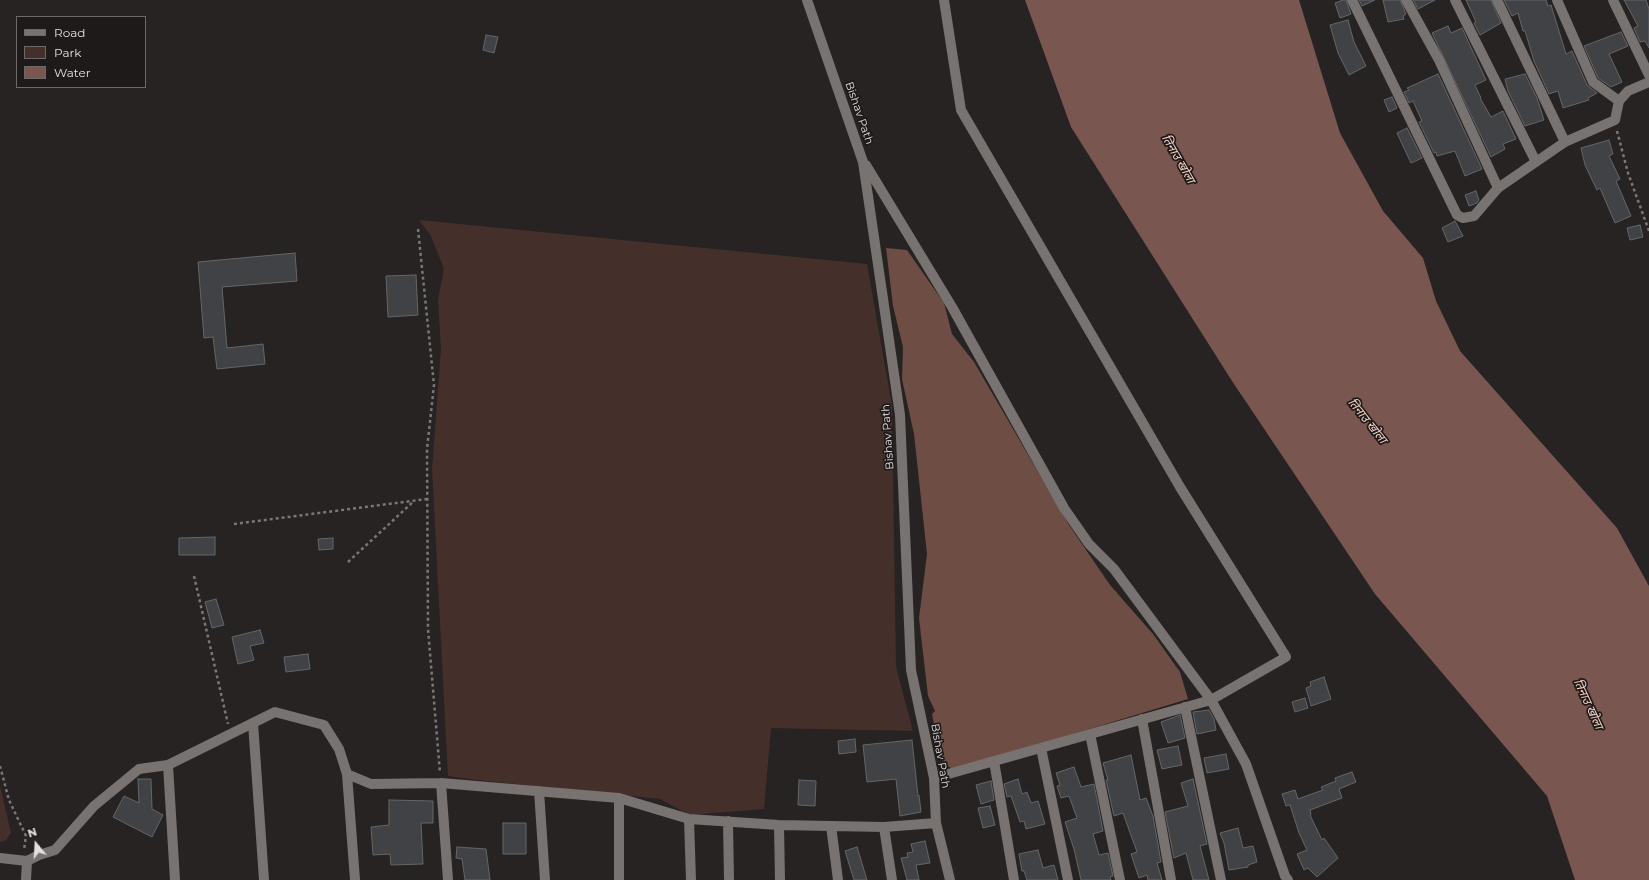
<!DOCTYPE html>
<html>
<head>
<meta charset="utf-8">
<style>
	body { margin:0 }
	#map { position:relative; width:1649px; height:880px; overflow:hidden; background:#272322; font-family:Montserrat,sans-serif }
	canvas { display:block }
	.legend { position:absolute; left:16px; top:16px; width:130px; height:72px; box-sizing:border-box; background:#1e1a19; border:1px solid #6d6969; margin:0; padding:5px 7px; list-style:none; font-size:12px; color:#e3e0e0 }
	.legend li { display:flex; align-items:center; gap:8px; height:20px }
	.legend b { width:20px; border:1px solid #6d6969 }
	.north { position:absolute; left:16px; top:824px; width:40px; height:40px; -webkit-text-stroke:3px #1e1a19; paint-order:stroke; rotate:342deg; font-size:11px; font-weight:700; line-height:16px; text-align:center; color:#e3e0e0 }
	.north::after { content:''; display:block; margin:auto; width:14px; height:18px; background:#e3e0e0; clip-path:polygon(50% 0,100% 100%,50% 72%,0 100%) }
</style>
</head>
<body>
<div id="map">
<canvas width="1649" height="880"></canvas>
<ul class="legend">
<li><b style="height:5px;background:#787271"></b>Road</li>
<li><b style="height:11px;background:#452f2a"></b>Park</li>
<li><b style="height:11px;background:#795750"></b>Water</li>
</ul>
<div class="north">N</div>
</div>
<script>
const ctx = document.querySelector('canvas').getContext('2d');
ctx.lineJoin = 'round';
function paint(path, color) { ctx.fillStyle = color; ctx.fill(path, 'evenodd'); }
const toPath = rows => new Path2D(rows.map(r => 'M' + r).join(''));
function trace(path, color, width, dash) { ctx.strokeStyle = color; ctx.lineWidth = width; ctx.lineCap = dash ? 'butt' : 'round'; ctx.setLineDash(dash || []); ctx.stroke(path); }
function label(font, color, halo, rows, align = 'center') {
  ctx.font = font + ' Montserrat,"Noto Sans Devanagari",sans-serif'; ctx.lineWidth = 3.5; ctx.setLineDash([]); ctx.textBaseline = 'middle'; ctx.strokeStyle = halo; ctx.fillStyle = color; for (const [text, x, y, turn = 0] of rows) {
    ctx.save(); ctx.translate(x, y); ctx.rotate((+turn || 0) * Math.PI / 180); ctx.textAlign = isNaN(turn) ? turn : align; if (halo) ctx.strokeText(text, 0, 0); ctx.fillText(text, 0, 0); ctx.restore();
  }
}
paint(toPath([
	[419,220,867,264,892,406,896,667,913,731,771,728,764,809,690,815,660,799,478,780,448,776,432,469,441,349,438,300,444,269,431,236],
	[0,786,11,833,6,840,0,842]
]), '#452f2a');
paint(toPath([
	[886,248,907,250,944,303,952,334,974,362,1069,525,1110,585,1153,634,1180,672,1188,699,955,770,949,767,941,759,932,714,935,711,928,696,919,618,927,554,914,434,902,379,903,347,893,306]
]), '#6e4d45');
paint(toPath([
	[1025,0,1299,0,1340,133,1383,211,1423,258,1436,301,1460,351,1617,528,1649,586,1649,880,1575,880,1547,796,1375,594,1232,381,1071,127]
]), '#795750');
const building = toPath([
	[1343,0,1346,0,1351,14,1340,18,1335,3,1343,0],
	[1359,0,1375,0,1362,6,1359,0],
	[1383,0,1400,0,1406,14,1403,16,1404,19,1388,22,1383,0],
	[1413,0,1435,0,1418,9,1413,0],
	[1466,0,1491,0,1501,23,1480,35,1474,23,1476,22,1466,0],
	[1504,0,1546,0,1548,6,1551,5,1566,54,1572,51,1587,85,1597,93,1588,98,1589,100,1563,108,1558,91,1549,94,1534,61,1525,31,1523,31,1518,13,1512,16,1504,0],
	[1624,0,1646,0,1649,9,1649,48,1645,41,1640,42,1634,28,1638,26,1624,0],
	[1348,20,1354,42,1366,66,1349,75,1338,53,1330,25,1348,20],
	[1448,26,1451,33,1462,28,1486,80,1475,85,1481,98,1480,98,1491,117,1503,111,1516,139,1503,144,1505,149,1491,157,1432,33,1448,26],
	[1621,32,1628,46,1609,54,1622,82,1611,87,1598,78,1584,46,1621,32],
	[486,35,498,37,494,53,483,50,486,35],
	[1438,74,1482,169,1465,176,1455,151,1437,156,1436,152,1434,153,1419,122,1422,121,1413,101,1409,103,1404,92,1409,90,1407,88,1438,74],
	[1525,74,1537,98,1544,120,1525,126,1508,91,1505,79,1525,74],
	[1392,97,1397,108,1389,112,1384,100,1392,97],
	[1407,128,1422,158,1411,163,1397,133,1407,128],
	[1609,140,1613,154,1609,156,1620,179,1616,181,1631,216,1615,223,1600,188,1597,190,1585,165,1581,148,1609,140],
	[1476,191,1479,200,1477,203,1469,206,1465,195,1476,191],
	[1455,221,1463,236,1448,242,1442,228,1455,221],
	[1640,225,1643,237,1630,240,1627,228,1640,225],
	[295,253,297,281,222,287,227,348,263,344,265,364,217,369,213,337,204,338,198,262,295,253],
	[416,275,418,315,388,317,386,276,416,275],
	[215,537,215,555,179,555,179,538,215,537],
	[333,538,333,549,319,550,318,539,333,538],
	[216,599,224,625,212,628,205,602,216,599],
	[260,630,264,643,250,646,254,660,238,664,232,637,260,630],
	[308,654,310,669,286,672,284,657,308,654],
	[1324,677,1331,699,1311,706,1306,688,1311,686,1310,682,1324,677],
	[1305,698,1308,708,1295,712,1292,702,1305,698],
	[1209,710,1214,719,1216,730,1197,734,1193,712,1209,710],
	[1180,715,1185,738,1168,743,1161,722,1180,715],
	[855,739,856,752,839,754,838,741,855,739],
	[912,740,918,796,919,795,921,812,900,816,896,779,867,782,863,745,912,740],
	[1178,746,1182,765,1162,769,1157,750,1178,746],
	[1226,754,1229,769,1207,773,1204,758,1226,754],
	[1131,755,1140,800,1146,798,1153,816,1161,862,1157,863,1162,880,1148,880,1147,875,1139,878,1131,854,1137,852,1123,813,1114,816,1106,780,1108,780,1103,763,1131,755],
	[1074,767,1081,787,1094,784,1103,831,1093,834,1099,855,1108,853,1113,876,1110,877,1111,880,1081,880,1074,849,1065,822,1077,818,1069,796,1061,798,1057,786,1060,785,1056,773,1074,767],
	[1352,772,1356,782,1339,789,1342,798,1310,810,1311,815,1310,815,1322,840,1324,838,1338,858,1317,877,1308,868,1304,870,1297,854,1307,850,1299,833,1290,805,1286,806,1282,794,1295,790,1298,799,1323,790,1321,787,1336,781,1335,778,1352,772],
	[138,779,151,779,152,809,163,815,152,837,113,817,124,796,139,803,138,779],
	[1018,779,1022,794,1027,792,1031,803,1038,801,1045,824,1026,829,1024,821,1020,822,1011,796,1007,797,1004,784,1018,779],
	[1193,779,1207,844,1200,846,1209,880,1193,880,1186,853,1174,858,1165,812,1188,806,1181,783,1193,779],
	[799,780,816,781,815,806,798,805,799,780],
	[991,781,994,800,981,804,976,785,991,781],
	[389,800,433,801,433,823,421,823,423,864,391,865,390,854,373,855,371,827,389,825,389,800],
	[990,806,995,825,983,828,978,808,990,806],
	[503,823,526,823,526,854,503,854,503,823],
	[1238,828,1243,848,1253,846,1257,862,1248,865,1248,867,1229,870,1224,843,1220,833,1238,828],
	[925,841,930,863,916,865,919,880,907,880,901,858,908,857,907,853,913,852,911,844,925,841],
	[457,847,486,849,490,880,465,880,462,859,456,858,457,847],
	[857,847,867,880,854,880,845,851,857,847],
	[1038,850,1043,868,1054,865,1058,880,1027,880,1024,871,1022,871,1019,854,1038,850]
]);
paint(building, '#414246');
trace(building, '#64666a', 1);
trace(toPath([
	[1617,131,1628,173,1649,231],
	[418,229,434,385,427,449,428,629,440,773],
	[234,524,427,499],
	[348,562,414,501],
	[194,576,228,724],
	[0,766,9,800,26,836,24,850]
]), '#7a7776', 2.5, [3, 3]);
trace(toPath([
	[807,0,863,162,900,415,911,670,934,778,936,823,950,880],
	[1352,0,1457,215,1463,218,1474,216,1498,188,1565,142,1615,120,1619,101,1628,91,1649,82],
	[1406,0,1439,60,1498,188],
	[1455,0,1536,162],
	[1497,0,1565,142],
	[1557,0,1593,82,1619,101],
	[1613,0,1649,75],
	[866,165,952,307,1064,508,1089,544,1114,569,1211,700,1246,764,1285,876,1288,880],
	[1185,707,1221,880],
	[1142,719,1171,880],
	[253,723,264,880],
	[1090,734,1120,880],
	[1041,748,1068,880],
	[994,761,1014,880],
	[168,765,175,880],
	[347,774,355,880],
	[934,778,1211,700,1286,657,1180,487,961,110,944,0],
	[441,783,448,880],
	[539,791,545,880],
	[619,798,619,880],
	[689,819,691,880],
	[728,821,729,880],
	[779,825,780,880],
	[831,826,838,880],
	[884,827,892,880],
	[27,861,39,855,55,850,94,806,139,769,168,765,275,712,324,725,339,749,347,774,371,784,441,783,619,798,689,819,779,825,831,826,884,827,936,823]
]), '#787271', 10);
trace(toPath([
	[0,858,27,861,26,880]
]), '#787271', 10);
label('11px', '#e3e0e0', '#1e1a19', [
	["Bishav Path",859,113,71],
	["Bishav Path",888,437,-94],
	["Bishav Path",940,756,80]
]);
label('italic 12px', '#fbd4ca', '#1e1a19', [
	["तिनाउ खोला",1178,159,60],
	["तिनाउ खोला",1367,421,51],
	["तिनाउ खोला",1588,704,65]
]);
</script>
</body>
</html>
